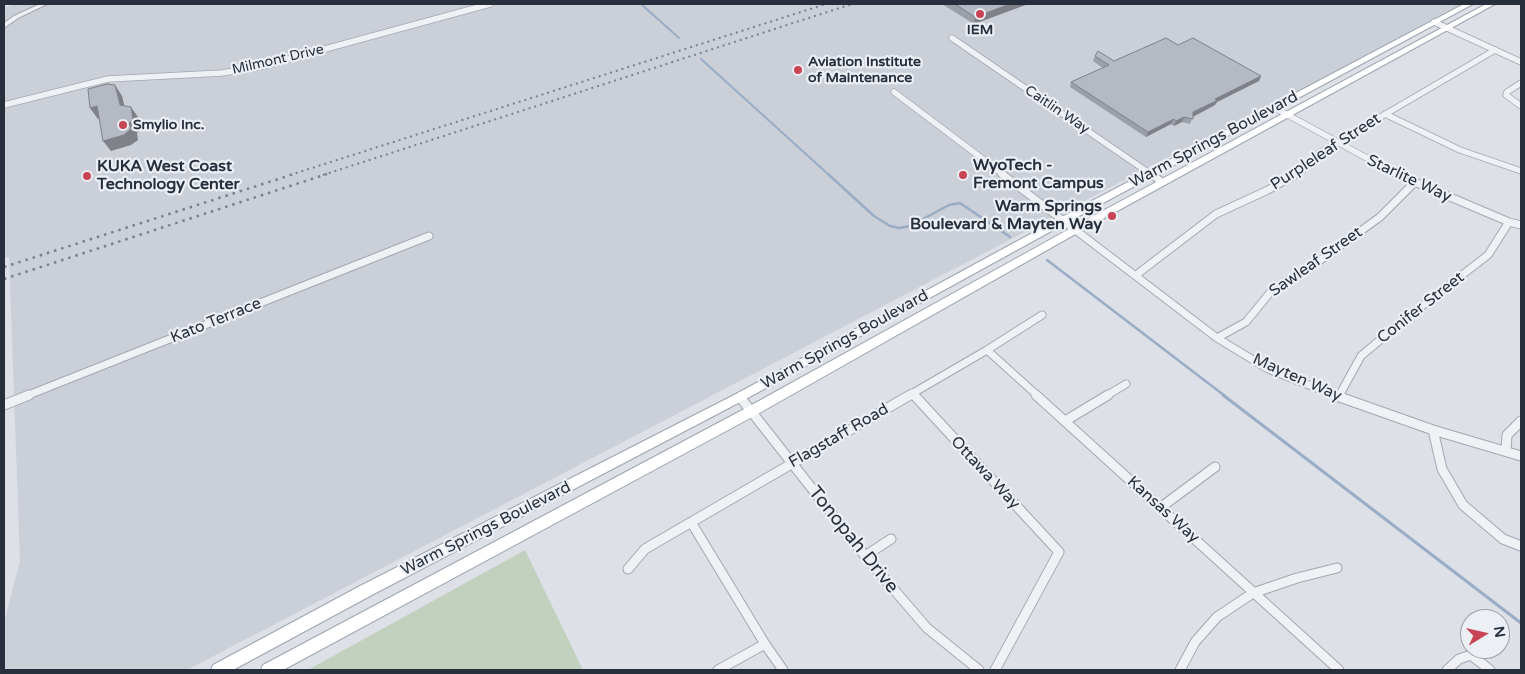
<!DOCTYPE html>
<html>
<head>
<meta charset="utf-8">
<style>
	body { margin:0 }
	#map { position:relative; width:1525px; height:674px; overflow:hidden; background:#dde0e6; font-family:"Varela Round",sans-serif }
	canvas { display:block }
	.frame { position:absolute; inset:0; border:5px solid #272e3c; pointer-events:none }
	.north { position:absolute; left:1460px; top:609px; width:50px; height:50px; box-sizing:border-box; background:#eceff4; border:1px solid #9da2aa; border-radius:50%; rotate:81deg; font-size:14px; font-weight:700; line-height:20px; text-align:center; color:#272e3c }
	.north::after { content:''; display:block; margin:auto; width:18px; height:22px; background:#c94555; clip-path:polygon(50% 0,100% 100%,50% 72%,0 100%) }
</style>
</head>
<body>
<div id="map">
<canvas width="1525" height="674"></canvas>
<div class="frame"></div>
<div class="north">N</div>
</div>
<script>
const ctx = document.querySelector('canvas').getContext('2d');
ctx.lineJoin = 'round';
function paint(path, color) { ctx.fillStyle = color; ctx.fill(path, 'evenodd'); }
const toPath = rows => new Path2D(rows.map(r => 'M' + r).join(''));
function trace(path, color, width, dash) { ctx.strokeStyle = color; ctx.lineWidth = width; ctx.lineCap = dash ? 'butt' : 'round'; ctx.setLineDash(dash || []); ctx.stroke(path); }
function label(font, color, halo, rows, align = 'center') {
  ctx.font = font + ' "Varela Round",sans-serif'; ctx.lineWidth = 4.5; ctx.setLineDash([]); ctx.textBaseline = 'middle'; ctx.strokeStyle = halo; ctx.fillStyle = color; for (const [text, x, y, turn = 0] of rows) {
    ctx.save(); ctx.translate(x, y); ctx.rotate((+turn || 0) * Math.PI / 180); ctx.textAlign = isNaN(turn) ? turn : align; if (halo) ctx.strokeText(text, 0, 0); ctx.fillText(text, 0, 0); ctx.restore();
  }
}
paint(toPath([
	[18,4,1461,4,1299,91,1149,167,187,670,4,670,4,622,20,561,9,257,4,258,4,7]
]), '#cbcfd8');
paint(toPath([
	[525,550,583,670,308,670]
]), '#c2d0be');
trace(toPath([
	[641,4,679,38],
	[701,59,829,175]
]), '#99adc6', 2);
trace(toPath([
	[828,174,874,216,890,226,899,228,910,226,949,205,960,203,1010,237],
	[1047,260,1225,396]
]), '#99adc6', 2.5);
trace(toPath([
	[1223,395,1521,623]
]), '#99adc6', 3);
const minorFar2 = toPath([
	[1434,22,1521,62],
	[952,38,1152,175],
	[1521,83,1507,92,1506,95,1521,106],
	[894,92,1004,175],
	[4,105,108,79,222,73,259,67,490,4],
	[1275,108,1398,175],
	[1385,114,1460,150,1521,171],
	[1294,175,1302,171,1319,153,1495,50]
]);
const minorFar1 = toPath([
	[1002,174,1217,338,1268,369,1337,396],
	[1151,174,1162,182],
	[1396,174,1509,222,1521,225],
	[1136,275,1216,214,1268,190,1296,174],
	[1217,338,1246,322,1273,289,1315,264,1380,217,1414,183],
	[987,350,1038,396],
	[912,393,915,396],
	[26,396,429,236],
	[908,396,987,350,1042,315],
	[1106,396,1126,384],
	[1339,396,1361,356,1405,319,1488,255,1509,222]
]);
const minor = toPath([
	[914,395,1059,552,995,670],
	[1036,395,1339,670],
	[1334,395,1433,430,1521,456],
	[740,397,865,556,927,628,979,670],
	[1339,397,1340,395],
	[4,405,29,395],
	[1065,421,1108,395],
	[1433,430,1442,469,1463,505,1503,539,1521,546],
	[1506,451,1507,435,1521,421],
	[1160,508,1215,467],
	[691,522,765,644,783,670],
	[865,556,891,539],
	[628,569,645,549,910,395],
	[1471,655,1490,670],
	[718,670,765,644],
	[1180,670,1195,642,1217,617,1253,593,1297,578,1337,568],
	[1447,670,1459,659,1471,655,1472,649]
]);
const tertiary = toPath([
	[40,4,47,4,18,18,4,28,4,23,14,16,40,4]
]);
const primary = toPath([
	[1464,4,1473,4,1066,223,744,400,370,596,233,670,211,670,213,665,360,586,736,394,1058,219,1464,4],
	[1486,4,1495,4,1079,232,756,415,283,670,261,670,263,665,748,407,1071,228,1486,4]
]);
trace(minorFar2, '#a3a7b0', 7);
trace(minorFar1, '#a3a7b0', 9);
trace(minor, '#a3a7b0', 11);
trace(tertiary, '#a3a7b0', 2);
trace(primary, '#9da5b2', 2);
trace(minorFar2, '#eff1f5', 5.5);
trace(minorFar1, '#eff1f5', 7);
trace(minor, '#eff1f5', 9);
paint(tertiary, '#eff1f5');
paint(primary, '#fff');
trace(toPath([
	[290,175,826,4],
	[323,175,852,4]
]), '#77808f', 2, [2, 4]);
trace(toPath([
	[4,267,294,174],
	[4,279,327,174]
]), '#77808f', 2.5, [2.5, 5]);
paint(toPath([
	[942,4,1028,4,974,24],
	[1178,45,1261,76,1259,81,1217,102,1215,105,1193,116,1190,124,1182,122,1174,126,1171,124,1146,137,1070,87,1071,82,1103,68,1093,61,1095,56,1114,61]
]), '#9b9fa8');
paint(toPath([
	[1010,4,1028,4,974,24,975,17],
	[1261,76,1259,81,1217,102,1215,105,1191,118,1193,112,1215,99],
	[115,85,122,96,127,116,120,105],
	[97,106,105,117,98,119,90,108],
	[131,107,138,117,140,130,137,133,138,140,131,145,111,151,103,141,129,123],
	[1184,117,1182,122,1174,126,1176,121],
	[1174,119,1171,124,1146,137,1148,132]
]), '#7e8288');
const building = toPath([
	[955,4,1010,4,975,17,955,4],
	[1166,38,1178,45,1193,38,1261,76,1215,99,1218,100,1193,112,1193,119,1184,117,1176,121,1174,119,1148,132,1071,82,1109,65,1095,56,1098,51,1114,61,1166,38],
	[107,84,115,85,120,105,131,107,133,120,129,123,131,129,124,135,103,141,97,106,90,108,88,89,107,84]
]);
paint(building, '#b4b9c3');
trace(building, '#7e8288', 1);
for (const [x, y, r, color] of [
	[980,14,5,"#c94555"],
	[798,70,5,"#c94555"],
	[123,125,5,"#c94555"],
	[963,175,5,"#c94555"],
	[87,176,5,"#c94555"],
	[1112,216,5,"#c94555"]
]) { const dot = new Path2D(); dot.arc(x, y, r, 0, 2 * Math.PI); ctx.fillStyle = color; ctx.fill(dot); trace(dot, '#eceff4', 2); }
label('bold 14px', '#272e3c', '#eceff4', [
	["IEM",980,30,"center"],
	["Aviation Institute",808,62],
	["of Maintenance",808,78],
	["Smylio Inc.",133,125]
], 'left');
label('14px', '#272e3c', '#eceff4', [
	["Milmont Drive",278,60,-13],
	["Caitlin Way",1057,110,34]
]);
label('16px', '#272e3c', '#eceff4', [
	["Warm Springs Boulevard",1214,140,-28],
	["Purpleleaf Street",1326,152,-33],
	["Starlite Way",1409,179,25],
	["Sawleaf Street",1316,262,-35],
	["Conifer Street",1421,308,-38],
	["Kato Terrace",216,321,-22],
	["Warm Springs Boulevard",845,340,-29],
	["Mayten Way",1297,378,24],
	["Flagstaff Road",839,436,-30],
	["Ottawa Way",985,473,47],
	["Kansas Way",1163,510,42],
	["Warm Springs Boulevard",486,529,-27]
]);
label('bold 16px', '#272e3c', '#eceff4', [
	["WyoTech -",973,166],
	["Fremont Campus",973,184],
	["KUKA West Coast",97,167],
	["Technology Center",97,185],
	["Warm Springs",1102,207,"right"],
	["Boulevard & Mayten Way",1102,225,"right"]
], 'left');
label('19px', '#272e3c', '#eceff4', [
	["Tonopah Drive",853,540,51]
]);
</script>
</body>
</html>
